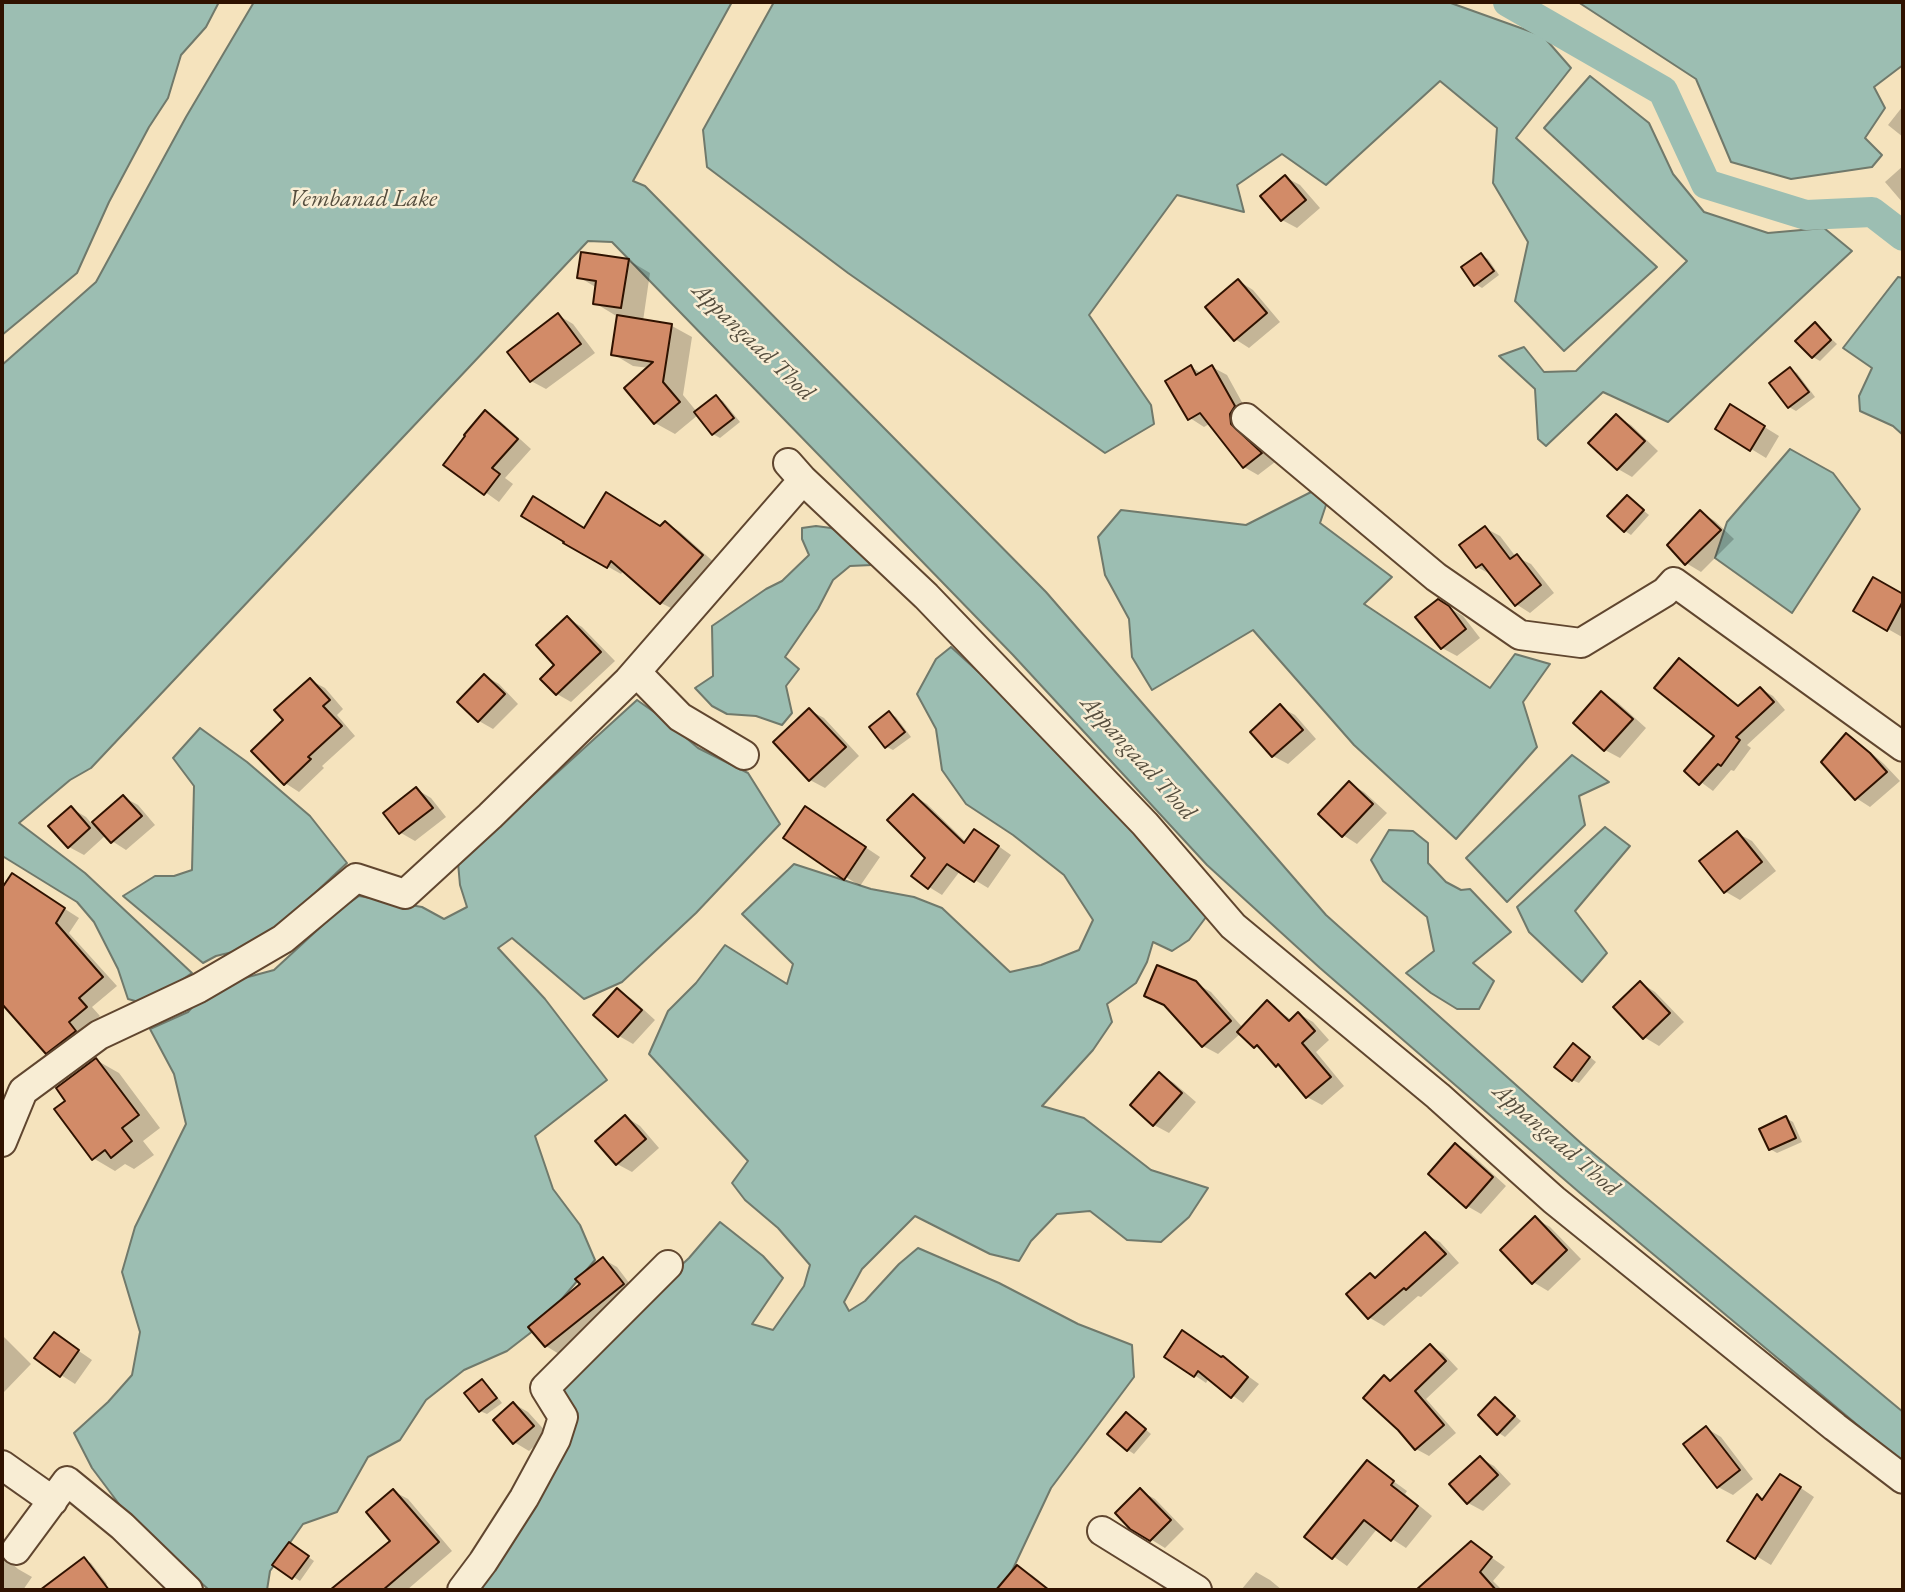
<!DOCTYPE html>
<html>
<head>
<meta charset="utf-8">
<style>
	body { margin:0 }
	#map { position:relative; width:1905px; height:1592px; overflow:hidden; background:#f5e3bd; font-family:"EB Garamond",serif }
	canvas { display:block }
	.frame { position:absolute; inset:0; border:4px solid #2f1200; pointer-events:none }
</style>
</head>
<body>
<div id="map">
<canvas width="1905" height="1592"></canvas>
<div class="frame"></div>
</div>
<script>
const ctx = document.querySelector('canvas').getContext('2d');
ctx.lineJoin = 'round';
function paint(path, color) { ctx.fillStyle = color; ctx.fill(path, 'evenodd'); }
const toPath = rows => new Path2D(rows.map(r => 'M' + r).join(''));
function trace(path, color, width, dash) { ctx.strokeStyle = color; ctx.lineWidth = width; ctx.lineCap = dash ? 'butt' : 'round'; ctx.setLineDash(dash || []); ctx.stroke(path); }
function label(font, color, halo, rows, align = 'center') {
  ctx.font = font + ' "EB Garamond",serif'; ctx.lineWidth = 5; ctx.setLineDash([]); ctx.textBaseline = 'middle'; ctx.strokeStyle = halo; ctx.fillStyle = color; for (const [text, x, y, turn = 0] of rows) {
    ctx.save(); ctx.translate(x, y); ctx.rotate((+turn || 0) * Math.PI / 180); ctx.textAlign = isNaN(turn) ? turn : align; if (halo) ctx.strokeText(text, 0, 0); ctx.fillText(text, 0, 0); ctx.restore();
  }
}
const water = toPath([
	[2,2,219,2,206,27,181,55,168,98,149,127,109,202,77,273,2,335,2,2],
	[254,2,732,2,633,181,645,186,1046,592,1326,915,1582,1144,1903,1412,1903,1463,1580,1193,1320,968,1207,865,1013,655,612,242,588,241,91,768,70,780,19,823,85,873,192,973,146,1004,128,999,118,969,94,922,77,902,4,857,2,859,2,365,96,282,186,117,254,2],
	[774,2,1448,2,1543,36,1571,68,1516,138,1657,267,1564,351,1515,301,1528,242,1493,183,1497,128,1440,81,1326,185,1282,154,1237,185,1244,212,1177,195,1089,315,1151,405,1154,424,1105,453,848,273,707,167,703,130,774,2],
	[1578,2,1903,2,1903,65,1874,87,1885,108,1865,138,1882,155,1872,167,1791,179,1731,162,1696,79,1578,2],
	[1590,76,1649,123,1673,174,1704,212,1768,233,1824,228,1852,251,1668,422,1603,392,1546,446,1538,439,1535,389,1499,356,1524,347,1544,372,1576,371,1687,261,1544,128,1590,76],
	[1898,277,1903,278,1903,435,1893,426,1860,411,1859,396,1872,368,1843,348,1898,277],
	[1790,449,1833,473,1860,509,1792,613,1715,558,1727,522,1790,449],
	[1317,489,1327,502,1320,523,1392,577,1364,604,1490,688,1515,654,1550,664,1523,702,1537,747,1456,839,1354,745,1253,630,1152,690,1132,657,1129,619,1105,575,1098,537,1121,510,1246,525,1317,489],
	[816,526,831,528,849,538,872,565,850,566,833,580,818,609,785,657,799,669,786,686,792,713,782,725,756,716,727,714,712,706,695,688,713,676,712,626,766,589,782,581,809,555,802,539,802,528,816,526],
	[951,647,995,687,1107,805,1212,909,1189,940,1172,951,1153,942,1147,962,1136,983,1107,1004,1112,1022,1093,1050,1042,1106,1084,1118,1151,1170,1208,1188,1189,1217,1161,1242,1127,1240,1090,1211,1057,1214,1031,1241,1019,1261,990,1254,915,1216,862,1269,844,1302,849,1311,865,1301,899,1264,918,1248,999,1283,1078,1324,1132,1345,1134,1377,1051,1488,1003,1590,469,1590,507,1539,560,1391,592,1349,689,1258,720,1222,763,1256,783,1278,752,1324,773,1330,804,1286,810,1265,778,1228,745,1200,732,1183,748,1161,649,1054,668,1011,696,983,725,945,787,984,793,964,742,914,794,864,871,889,914,897,942,908,1010,972,1041,965,1079,950,1093,920,1064,875,1013,835,966,804,942,770,936,729,917,694,936,659,951,647],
	[637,700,664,719,698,748,748,773,780,824,696,913,622,982,584,999,512,938,498,948,545,999,607,1080,535,1136,553,1189,580,1225,595,1260,538,1327,507,1351,464,1370,426,1400,400,1440,368,1457,337,1512,303,1524,270,1571,267,1590,209,1590,128,1516,92,1468,74,1433,108,1402,132,1375,140,1332,122,1272,135,1227,186,1124,174,1074,150,1029,188,1012,196,1003,214,996,237,980,274,970,339,910,359,896,422,907,444,919,467,907,460,885,458,863,637,700],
	[200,728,247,762,310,816,347,863,271,934,245,949,216,956,203,963,123,896,155,876,174,876,192,870,194,786,173,758,200,728],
	[1572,755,1609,782,1579,796,1585,825,1507,902,1466,858,1572,755],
	[1605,827,1630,846,1575,911,1607,953,1582,982,1529,932,1517,907,1605,827],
	[1389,830,1413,831,1428,843,1428,863,1446,882,1461,890,1470,889,1511,932,1473,963,1494,981,1479,1009,1457,1009,1431,993,1406,973,1434,951,1427,917,1383,881,1371,860,1389,830]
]);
paint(water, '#9cbeb2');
trace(water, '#70796b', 2);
paint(toPath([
	[1903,106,1903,137,1888,125],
	[1903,166,1903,203,1885,182],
	[1285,177,1300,185,1320,208,1297,228,1282,220],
	[1481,255,1488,259,1499,275,1482,288,1475,284],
	[628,260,650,273,643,321,672,326,692,337,683,395,697,412,716,397,723,401,740,422,720,438,713,434,698,415,675,434,655,423,649,368,633,366,613,354,618,317,595,303,597,288,579,277],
	[1239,281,1253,290,1280,322,1249,348,1235,339],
	[558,315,573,324,595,353,546,389,531,381],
	[1815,324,1837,344,1820,361,1813,357],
	[1191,367,1201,373,1212,367,1227,375,1249,415,1245,434,1275,462,1258,475,1244,467,1211,423,1204,427,1190,418],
	[1790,369,1797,373,1815,397,1796,411,1789,407,1772,383],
	[486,412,500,421,531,449,505,478,513,484,499,502,446,464],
	[1745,415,1779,436,1766,458,1717,428],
	[1616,416,1631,425,1658,451,1632,477,1618,469],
	[1627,497,1649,515,1631,535,1625,531],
	[1700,512,1715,521,1734,539,1701,572,1686,563],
	[665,523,679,531,716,564,675,610,661,603,624,570,621,574,566,543,585,530,661,528],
	[1485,528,1500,536,1516,557,1531,564,1554,593,1530,613,1516,604,1492,575,1477,567],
	[1873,580,1903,596,1902,637,1856,611],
	[1438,601,1463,616,1480,638,1457,656,1442,648],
	[567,618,582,627,615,661,571,702,557,694,557,665],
	[1679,660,1691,667,1740,707,1761,689,1773,696,1785,710,1747,745,1751,748,1734,771,1731,770,1713,791,1686,771,1717,736],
	[485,676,499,684,518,704,493,729,479,721],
	[310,680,325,688,343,709,337,715,355,736,322,766,324,768,299,792,285,783,286,720],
	[1602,693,1616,701,1646,728,1620,758,1605,750],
	[1280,707,1295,715,1316,739,1288,764,1273,756],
	[809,710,824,718,859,756,825,788,810,780],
	[889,713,896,717,911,737,893,750,887,747],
	[1846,735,1861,744,1884,764,1900,781,1870,807,1856,798],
	[1350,784,1364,792,1387,813,1357,844,1343,835],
	[416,789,431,798,446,817,415,841,401,833,386,813],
	[914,796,927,804,966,842,987,838,1011,855,988,888,960,871,942,895,929,887,928,858],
	[123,797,138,805,155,825,126,850,112,841,106,835,84,855,69,847,71,808,86,817,92,824],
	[819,816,880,857,860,886,785,838],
	[1737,833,1752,841,1776,871,1740,900,1726,892,1701,862],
	[12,875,79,918,69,933,117,986,92,1007,100,1016,83,1031,61,1061,47,1052,18,999,2,981,2,935,12,925,2,918,2,892],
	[1195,983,1211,992,1243,1028,1267,1003,1292,1020,1299,1014,1313,1022,1329,1040,1316,1052,1344,1086,1322,1105,1307,1097,1284,1070,1241,1033,1218,1054,1203,1046,1169,1008,1146,996],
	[1641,983,1655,992,1684,1022,1659,1046,1644,1037],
	[617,990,632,999,655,1020,633,1044,619,1036],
	[1580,1049,1596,1062,1579,1083,1572,1080],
	[96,1060,119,1073,160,1128,143,1141,154,1155,134,1169,125,1164,115,1171,93,1158,69,1100],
	[1160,1074,1174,1083,1196,1102,1169,1133,1154,1125,1132,1105],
	[626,1117,640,1126,659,1148,632,1172,617,1164],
	[1786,1118,1793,1122,1802,1142,1777,1153,1770,1149],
	[1455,1145,1470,1153,1506,1186,1481,1214,1467,1206],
	[1536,1219,1550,1227,1581,1259,1548,1291,1533,1282],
	[1425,1234,1440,1242,1459,1263,1421,1297,1418,1296,1384,1326,1370,1318,1370,1275,1377,1279],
	[603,1259,617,1267,636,1292,559,1354,546,1346,582,1285],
	[54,1334,92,1360,75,1384,61,1375],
	[2,1335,31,1364,4,1392,2,1390],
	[1430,1346,1443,1353,1458,1369,1426,1399,1456,1433,1429,1456,1416,1449,1384,1377,1392,1382],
	[1167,1356,1223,1358,1259,1384,1243,1403,1209,1378,1206,1383],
	[482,1381,488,1385,502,1403,487,1414,480,1411],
	[1496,1399,1521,1421,1505,1437,1499,1433],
	[514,1404,528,1412,548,1434,529,1451,514,1442],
	[1132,1418,1151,1434,1134,1454,1128,1450],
	[1706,1428,1721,1437,1753,1479,1733,1495,1718,1487],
	[1480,1458,1494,1466,1511,1484,1483,1511,1468,1503],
	[1367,1462,1407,1491,1405,1494,1432,1516,1406,1548,1377,1529,1347,1566,1306,1537],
	[1795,1484,1814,1497,1771,1565,1730,1540,1758,1496,1765,1500],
	[393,1491,408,1499,452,1551,407,1590,350,1590,343,1582,393,1541],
	[1141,1491,1155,1499,1184,1529,1165,1548,1131,1527],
	[1471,1543,1505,1567,1493,1581,1502,1590,1426,1590,1423,1587],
	[296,1548,314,1561,300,1581,275,1565],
	[2,1555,18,1569,32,1577,23,1590,2,1590],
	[84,1559,91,1563,107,1584,100,1590,58,1590,53,1583],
	[1017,1567,1032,1575,1049,1589,998,1590],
	[1256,1572,1270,1580,1282,1590,1241,1590]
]), '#0003');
trace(toPath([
	[1508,2,1663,91,1706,184,1806,215,1872,212,1903,236]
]), '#9cbeb2', 30);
const building = toPath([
	[1285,175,1306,200,1281,221,1260,196,1285,175],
	[581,252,629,259,621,308,593,304,596,281,577,278,581,252],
	[1481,253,1494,271,1474,286,1461,267,1481,253],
	[1238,279,1267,313,1234,341,1205,307,1238,279],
	[558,313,581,344,530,382,507,352,558,313],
	[617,315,672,324,663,382,680,402,654,424,624,388,653,362,611,355,617,315],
	[1815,322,1831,340,1812,358,1795,341,1815,322],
	[1191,365,1196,375,1212,365,1235,406,1230,414,1231,424,1262,453,1243,468,1200,413,1188,420,1165,381,1191,365],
	[1790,367,1809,392,1788,408,1769,383,1790,367],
	[716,395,734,418,712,435,694,412,716,395],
	[1730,404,1765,426,1750,451,1715,429,1730,404],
	[485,410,518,439,492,468,500,474,484,495,443,465,465,436,464,435,485,410],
	[1616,414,1645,441,1617,470,1588,443,1616,414],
	[606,492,660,526,665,521,703,555,660,604,611,561,607,568,563,543,564,542,521,516,533,496,584,528,606,492],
	[1627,495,1644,510,1624,532,1607,516,1627,495],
	[1700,510,1721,530,1685,565,1667,545,1700,510],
	[1485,526,1510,559,1517,554,1541,585,1515,606,1482,564,1476,568,1459,545,1485,526],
	[1873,577,1903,594,1903,601,1887,631,1853,611,1873,577],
	[1438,599,1449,606,1466,629,1441,649,1415,617,1438,599],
	[567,616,601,652,556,695,540,679,554,665,536,645,567,616],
	[1679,658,1738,706,1760,687,1774,702,1736,737,1740,740,1721,766,1718,764,1699,785,1684,771,1714,736,1654,688,1679,658],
	[484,674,505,694,478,722,457,702,484,674],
	[310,678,330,700,323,706,342,726,308,757,311,759,284,785,251,751,283,720,274,710,310,678],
	[1601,691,1633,719,1604,751,1573,723,1601,691],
	[1280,704,1303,730,1272,757,1250,732,1280,704],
	[809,708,846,747,809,781,773,742,809,708],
	[889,711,905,732,885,748,869,727,889,711],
	[1846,733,1870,753,1887,772,1855,800,1821,762,1846,733],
	[1349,781,1373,804,1342,837,1318,814,1349,781],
	[416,787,433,808,399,834,383,813,416,787],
	[913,794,964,843,974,829,999,846,974,882,947,864,928,889,911,876,925,858,887,820,913,794],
	[123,795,142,816,111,843,92,822,123,795],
	[71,806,90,828,68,848,48,826,71,806],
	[805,806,866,847,844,880,783,838,805,806],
	[1737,831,1762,862,1724,893,1699,861,1737,831],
	[12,873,65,908,56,923,103,977,79,998,87,1007,69,1022,76,1031,46,1054,2,1004,2,888,12,873],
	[1157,965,1196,981,1231,1021,1202,1047,1164,1005,1144,996,1157,965],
	[1640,981,1670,1013,1643,1039,1613,1007,1640,981],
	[617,988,642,1010,618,1037,593,1015,617,988],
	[1267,1000,1289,1021,1298,1012,1315,1031,1302,1043,1331,1077,1306,1098,1278,1064,1276,1067,1257,1045,1254,1048,1237,1032,1267,1000],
	[1573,1043,1590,1057,1572,1081,1554,1067,1573,1043],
	[96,1058,139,1115,122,1128,132,1141,111,1158,105,1150,92,1160,54,1109,65,1101,56,1088,96,1058],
	[1159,1072,1182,1093,1153,1126,1130,1105,1159,1072],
	[625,1115,646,1139,616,1165,595,1141,625,1115],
	[1786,1116,1796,1138,1769,1150,1759,1129,1786,1116],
	[1455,1143,1493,1177,1466,1208,1428,1174,1455,1143],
	[1535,1216,1567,1250,1532,1284,1500,1250,1535,1216],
	[1425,1232,1446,1254,1406,1290,1404,1288,1368,1319,1346,1294,1370,1273,1375,1278,1425,1232],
	[603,1257,624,1284,545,1347,528,1327,580,1284,575,1279,603,1257],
	[1182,1330,1221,1357,1223,1356,1248,1377,1231,1398,1198,1371,1194,1377,1164,1357,1182,1330],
	[54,1332,79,1350,60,1377,34,1358,54,1332],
	[1430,1344,1446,1361,1415,1391,1444,1425,1415,1450,1398,1430,1363,1398,1384,1375,1390,1381,1430,1344],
	[482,1379,497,1398,479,1412,464,1393,482,1379],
	[1495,1397,1515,1416,1497,1435,1478,1415,1495,1397],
	[513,1402,534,1426,513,1444,493,1420,513,1402],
	[1126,1412,1146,1429,1127,1451,1107,1434,1126,1412],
	[1706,1426,1740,1470,1717,1488,1683,1444,1706,1426],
	[1480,1456,1498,1475,1467,1504,1449,1484,1480,1456],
	[1367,1460,1394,1481,1391,1485,1418,1506,1391,1541,1364,1520,1332,1559,1304,1537,1367,1460],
	[1780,1474,1801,1487,1755,1559,1727,1541,1757,1494,1762,1500,1780,1474],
	[1140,1488,1171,1520,1150,1541,1130,1529,1115,1513,1140,1488],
	[393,1489,439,1542,383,1590,330,1590,390,1541,366,1512,393,1489],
	[1471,1541,1492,1557,1480,1572,1496,1590,1416,1590,1471,1541],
	[289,1542,309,1556,292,1579,272,1565,289,1542],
	[84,1557,109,1590,40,1590,84,1557],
	[1017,1565,1049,1590,996,1590,1017,1565]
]);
paint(building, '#d28b68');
trace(building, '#2f1200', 2);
const minor = toPath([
	[1246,418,1436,577,1520,635,1581,643,1665,592,1674,582,1903,747],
	[788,463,803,480,926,596,1145,824,1233,926,1438,1096,1554,1200,1835,1427,1903,1479],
	[636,672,680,717,744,755],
	[2,1142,23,1091,99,1035,199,988,283,939,356,878,405,894,490,816,628,681,803,480],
	[2,1465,53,1501],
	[1102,1531,1197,1590],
	[16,1550,67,1481,122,1526,188,1590],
	[462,1590,483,1562,524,1498,556,1439,563,1417,545,1388,668,1265]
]);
trace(minor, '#60462f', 32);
trace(minor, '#f8edd4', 28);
label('italic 24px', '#554e3e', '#f8edd4', [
	["Vembanad Lake",363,199],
	["Appangaad Thod",753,342,44],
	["Appangaad Thod",1138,758,48],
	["Appangaad Thod",1556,1140,41]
]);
</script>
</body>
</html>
